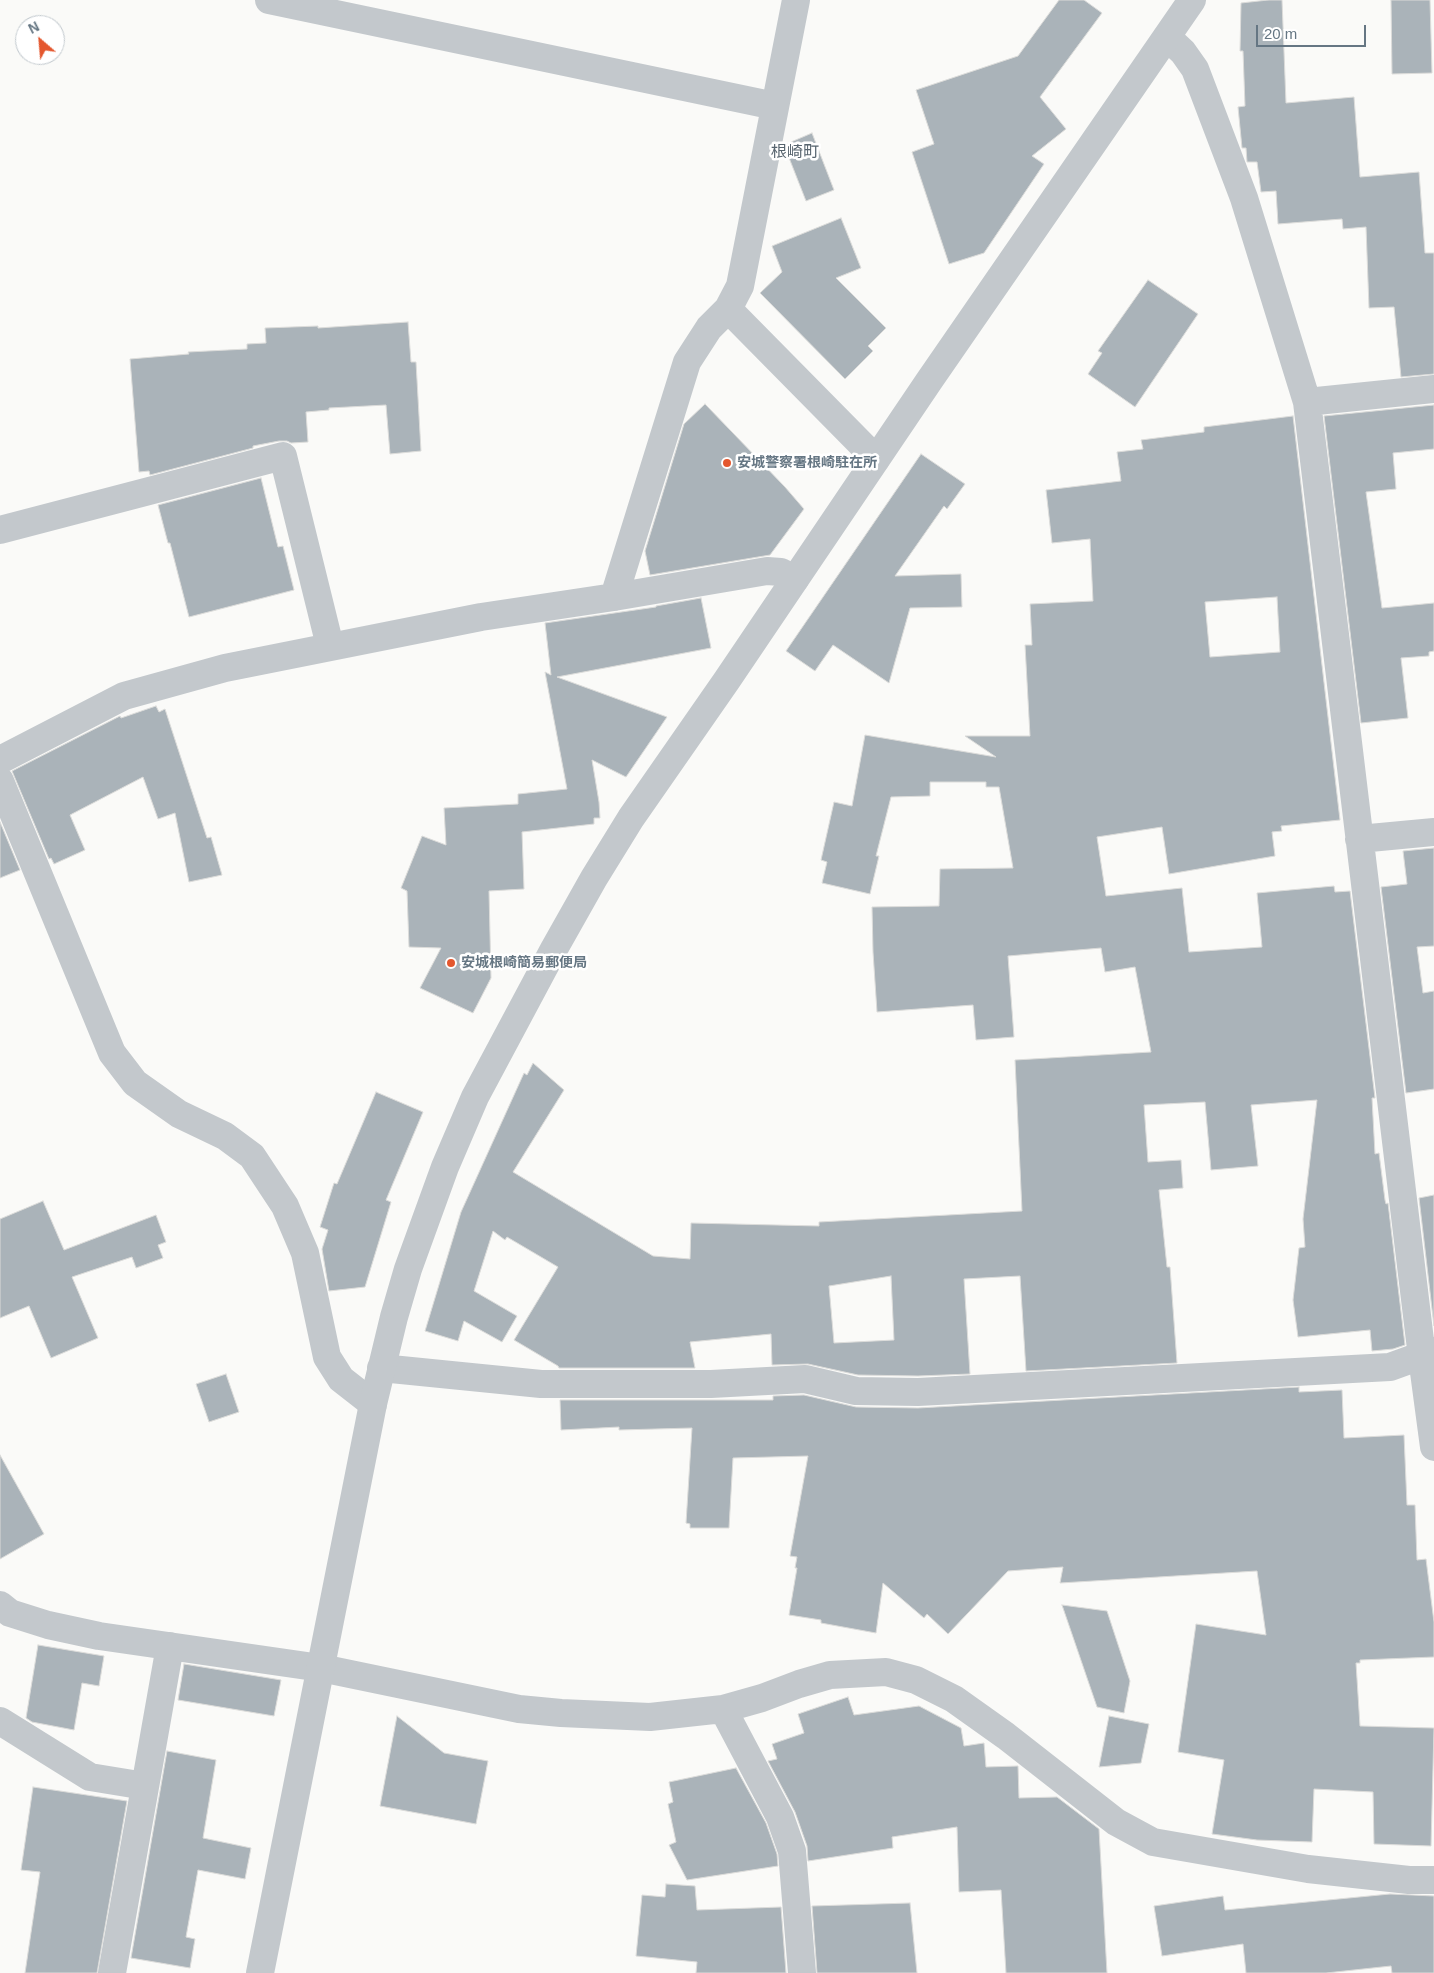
<!DOCTYPE html>
<html>
<head>
<meta charset="utf-8">
<style>
	body { margin:0 }
	#map { position:relative; width:1434px; height:1973px; overflow:hidden; background:#fafaf8; font-family:Arial,sans-serif }
	canvas { display:block }
	.north { position:absolute; left:15px; top:15px; width:50px; height:50px; box-sizing:border-box; background:#fff; border:1px solid #c1c8cd; border-radius:50%; rotate:333deg; font-size:14px; font-weight:700; line-height:20px; text-align:center; color:#657683 }
	.north::after { content:''; display:block; margin:auto; width:18px; height:22px; background:#e4572e; clip-path:polygon(50% 0,100% 100%,50% 72%,0 100%) }
	.scale { position:absolute; left:1256px; top:25px; width:110px; height:22px; box-sizing:border-box; border:2px solid #657683; border-top:0; padding-left:6px; font-size:15px; line-height:18px; white-space:nowrap; color:#657683; -webkit-text-stroke:4px #fff; paint-order:stroke }
</style>
</head>
<body>
<div id="map">
<canvas width="1434" height="1973"></canvas>
<div class="north">N</div>
<div class="scale">20 m</div>
</div>
<script>
const ctx = document.querySelector('canvas').getContext('2d');
ctx.lineJoin = 'round';
function paint(path, color) { ctx.fillStyle = color; ctx.fill(path, 'evenodd'); }
const toPath = rows => new Path2D(rows.map(r => 'M' + r).join(''));
function trace(path, color, width, dash) { ctx.strokeStyle = color; ctx.lineWidth = width; ctx.lineCap = dash ? 'butt' : 'round'; ctx.setLineDash(dash || []); ctx.stroke(path); }
function label(font, color, halo, rows, align = 'center') {
  ctx.font = font + ' Arial,"Noto Sans JP",sans-serif'; ctx.lineWidth = 5; ctx.setLineDash([]); ctx.textBaseline = 'middle'; ctx.strokeStyle = halo; ctx.fillStyle = color; for (const [text, x, y, turn = 0] of rows) {
    ctx.save(); ctx.translate(x, y); ctx.rotate((+turn || 0) * Math.PI / 180); ctx.textAlign = isNaN(turn) ? turn : align; if (halo) ctx.strokeText(text, 0, 0); ctx.fillText(text, 0, 0); ctx.restore();
  }
}
const building = toPath([
	[1059,0,1084,0,1102,13,1040,97,1066,129,1032,156,1044,164,984,253,949,264,912,152,934,144,916,90,1018,56,1059,0],
	[1268,0,1282,0,1286,103,1354,97,1360,177,1419,172,1425,253,1434,253,1434,374,1401,377,1394,307,1369,308,1366,227,1343,229,1342,219,1278,224,1276,191,1261,192,1257,162,1247,162,1246,148,1242,148,1238,107,1245,106,1243,51,1240,51,1241,3,1268,0],
	[1391,0,1430,0,1432,73,1392,74,1391,0],
	[812,133,834,190,806,201,784,145,812,133],
	[841,218,861,268,836,278,886,328,868,346,873,351,845,379,760,293,782,272,772,246,841,218],
	[1148,280,1198,314,1135,407,1088,374,1102,353,1098,351,1148,280],
	[408,322,411,362,416,362,421,451,390,454,386,405,329,408,329,410,306,412,308,442,291,443,287,441,279,441,253,446,253,448,150,475,149,471,139,472,130,359,189,354,188,352,247,349,247,344,266,343,265,328,318,326,318,328,408,322],
	[705,404,785,487,804,509,770,555,650,575,645,551,684,424,705,404],
	[1434,405,1434,449,1393,453,1396,489,1366,492,1382,608,1434,603,1434,651,1429,652,1429,656,1401,658,1408,718,1361,723,1324,416,1434,405],
	[1293,416,1340,820,1281,826,1282,831,1272,832,1275,856,1169,874,1162,827,1097,837,1106,896,1182,888,1189,952,1262,947,1257,893,1334,886,1335,892,1350,891,1375,1098,1372,1098,1375,1154,1379,1153,1385,1200,1386,1204,1388,1203,1405,1345,1393,1349,1372,1351,1370,1330,1298,1337,1293,1300,1299,1248,1305,1247,1303,1219,1317,1100,1251,1105,1258,1166,1211,1170,1205,1102,1144,1105,1148,1162,1181,1160,1183,1188,1159,1190,1167,1267,1170,1267,1177,1363,1026,1371,1020,1276,964,1279,970,1374,918,1376,858,1375,808,1364,772,1365,771,1334,690,1342,695,1368,559,1368,558,1366,514,1340,558,1267,507,1237,505,1240,493,1231,474,1291,517,1316,502,1342,464,1321,458,1341,425,1331,461,1212,524,1073,527,1075,533,1063,564,1090,513,1172,653,1256,690,1259,691,1223,819,1226,819,1222,1022,1211,1015,1060,1151,1052,1135,967,1105,972,1101,948,1008,956,1014,1037,976,1040,973,1005,877,1012,873,952,872,907,939,906,940,869,1013,868,999,787,986,787,986,782,930,782,930,796,891,797,876,856,879,856,870,894,822,883,827,862,821,860,834,802,852,806,865,735,996,757,965,736,1030,736,1025,645,1032,645,1030,604,1093,601,1090,539,1052,543,1046,490,1121,481,1117,452,1143,449,1141,440,1204,432,1204,427,1293,416],
	[1277,597,1280,652,1210,657,1205,602,1277,597],
	[891,1276,894,1340,834,1343,829,1286,891,1276],
	[921,454,965,484,947,509,944,506,895,576,961,574,962,607,910,608,889,683,833,645,815,671,786,651,921,454],
	[261,478,278,547,283,546,294,590,189,617,170,543,168,543,158,505,261,478],
	[701,598,711,648,557,677,667,717,626,777,592,760,599,802,600,818,594,818,594,824,522,832,524,889,489,891,491,978,473,1013,420,988,441,948,409,947,407,891,401,888,422,836,446,845,444,808,518,804,518,794,567,789,545,672,551,675,545,623,656,607,656,606,701,598],
	[156,706,159,712,165,709,207,838,211,837,222,875,189,882,175,813,158,819,143,777,70,815,85,850,54,864,51,858,49,859,12,771,120,716,121,718,156,706],
	[0,822,20,870,0,878,0,822],
	[1434,848,1434,946,1417,947,1423,993,1434,991,1434,1089,1406,1093,1381,887,1407,884,1403,851,1434,848],
	[376,1092,423,1112,386,1200,391,1202,365,1287,329,1291,322,1249,328,1230,320,1227,334,1183,337,1184,376,1092],
	[1434,1195,1434,1326,1419,1198,1434,1195],
	[43,1201,64,1250,156,1215,166,1242,158,1245,163,1258,136,1268,132,1257,72,1277,98,1338,51,1358,29,1306,0,1318,0,1219,43,1201],
	[226,1374,239,1412,209,1422,196,1384,226,1374],
	[1299,1387,1299,1392,1342,1390,1344,1438,1404,1435,1407,1505,1415,1505,1417,1560,1426,1559,1434,1622,1434,1657,1360,1660,1360,1663,1356,1663,1360,1726,1434,1728,1431,1846,1374,1844,1373,1792,1314,1789,1312,1842,1257,1840,1212,1834,1224,1760,1178,1752,1196,1624,1266,1635,1257,1571,1060,1583,1063,1567,1008,1571,948,1634,927,1614,924,1618,883,1583,876,1633,821,1623,821,1620,789,1615,797,1568,795,1568,797,1557,790,1556,808,1456,733,1458,729,1528,690,1528,690,1524,686,1523,692,1428,619,1430,619,1427,561,1430,560,1400,773,1400,773,1396,804,1395,856,1407,918,1408,1299,1387],
	[0,1455,44,1534,0,1559,0,1455],
	[1062,1605,1107,1611,1130,1681,1124,1713,1097,1707,1062,1605],
	[38,1645,104,1656,99,1686,82,1683,74,1730,32,1722,26,1718,38,1645],
	[184,1664,281,1680,274,1716,178,1700,184,1664],
	[848,1697,854,1715,919,1706,961,1728,964,1746,984,1743,986,1767,1018,1766,1019,1798,1057,1797,1099,1829,1107,1973,1006,1973,1001,1890,959,1892,957,1827,892,1837,893,1848,808,1861,807,1846,795,1812,768,1761,777,1759,772,1744,804,1733,798,1714,848,1697],
	[397,1716,444,1753,488,1761,476,1824,380,1806,397,1716],
	[1109,1716,1149,1724,1141,1763,1099,1767,1109,1716],
	[167,1751,216,1760,203,1838,251,1848,245,1879,198,1870,186,1937,195,1939,190,1968,131,1958,167,1751],
	[736,1768,766,1823,777,1854,778,1866,687,1880,669,1845,676,1842,668,1804,673,1802,669,1782,736,1768],
	[33,1787,127,1801,97,1973,25,1973,40,1872,21,1870,33,1787],
	[666,1884,695,1886,697,1910,781,1907,786,1973,696,1973,697,1962,636,1956,642,1895,665,1897,666,1884],
	[1390,1894,1434,1896,1434,1973,1392,1973,1391,1966,1326,1973,1246,1973,1243,1944,1162,1956,1154,1906,1223,1896,1225,1910,1390,1894],
	[910,1903,917,1973,817,1973,812,1906,910,1903]
]);
paint(building, '#aab3b9');
trace(building, '#dcdcda', 1);
trace(toPath([
	[269,0,775,106],
	[1167,37,1183,52,1195,69,1244,198,1307,402,1422,1357,1434,1447],
	[728,309,876,459],
	[1307,402,1434,389],
	[0,530,283,456,330,646],
	[614,597,687,362,709,328,728,309,740,286,796,0],
	[0,760,124,696,225,668,481,617,614,597,767,571,781,572,795,579],
	[0,781,112,1053,135,1083,179,1114,225,1136,252,1156,285,1206,305,1253,327,1357,341,1379,373,1404],
	[1359,839,1434,832],
	[381,1368,541,1384,711,1384,805,1379,856,1391,918,1392,1390,1367,1434,1351],
	[0,1605,10,1613,48,1625,99,1636,321,1668,519,1709,561,1713,650,1717,723,1709,762,1698,799,1684,830,1675,886,1672,916,1680,954,1699,1006,1736,1116,1822,1153,1842,1308,1869,1409,1880,1434,1880],
	[723,1709,780,1817,792,1851,802,1973],
	[0,1721,90,1777,145,1786],
	[112,1973,170,1646]
]), '#c3c8cc', 28);
trace(toPath([
	[260,1973,373,1404,394,1317,408,1269,445,1167,475,1097,554,949,594,878,631,818,727,680,929,381,1192,0]
]), '#c3c8cc', 28);
for (const [x, y, r, color] of [
	[727,463,5,"#e4572e"],
	[451,963,5,"#e4572e"]
]) { const dot = new Path2D(); dot.arc(x, y, r, 0, 2 * Math.PI); ctx.fillStyle = color; ctx.fill(dot); trace(dot, '#fff', 2); }
label('bold 14px', '#657683', '#fff', [
	["安城警察署根崎駐在所",737,463],
	["安城根崎簡易郵便局",461,963]
], 'left');
label('16px', '#57646e', '#fff', [
	["根崎町",795,153]
]);
</script>
</body>
</html>
